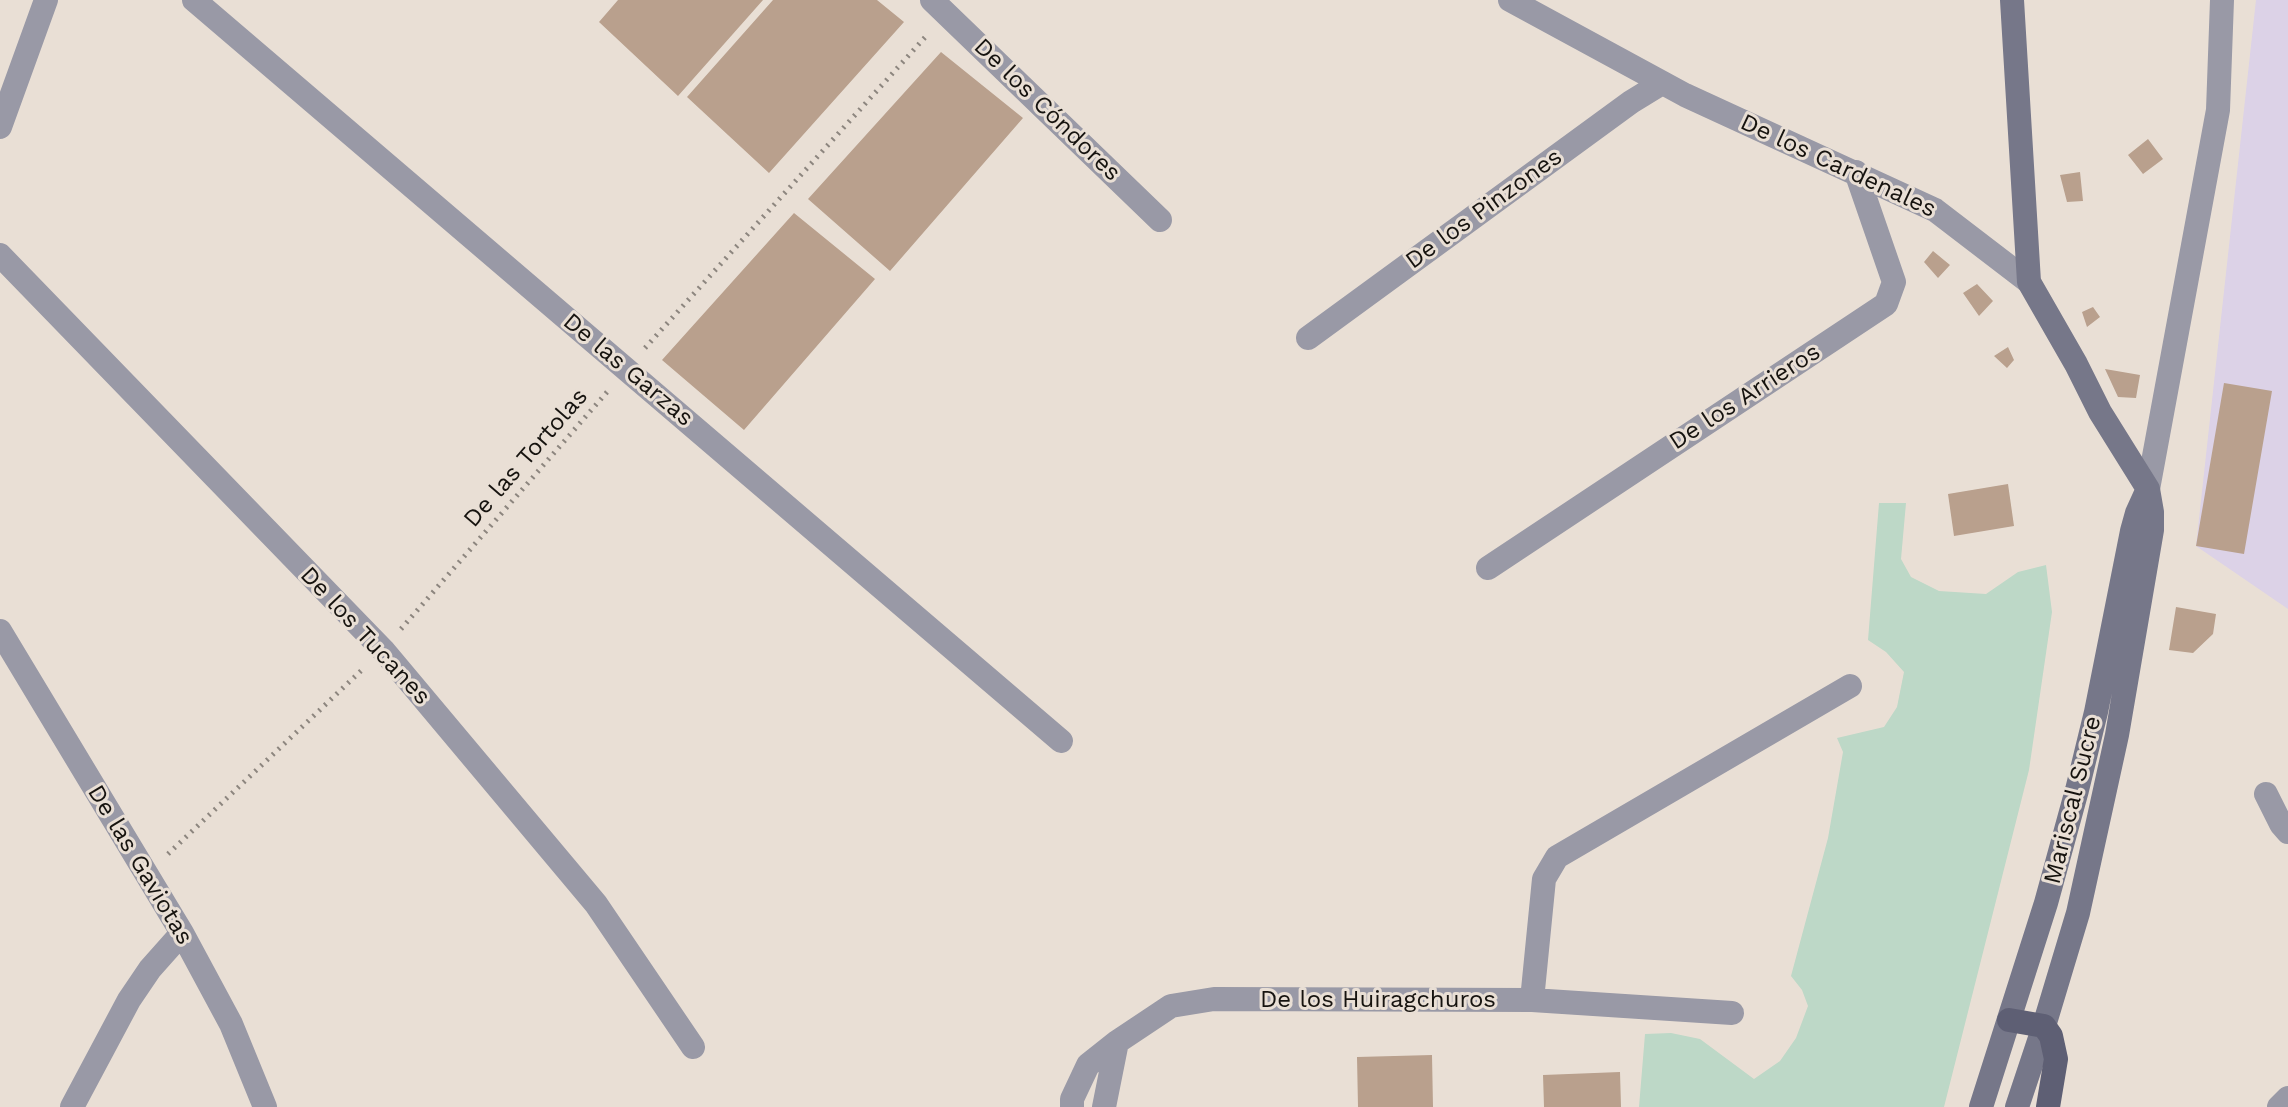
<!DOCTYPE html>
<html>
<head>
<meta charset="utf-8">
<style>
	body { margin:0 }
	canvas { display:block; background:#e9dfd5 }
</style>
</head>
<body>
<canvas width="2288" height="1107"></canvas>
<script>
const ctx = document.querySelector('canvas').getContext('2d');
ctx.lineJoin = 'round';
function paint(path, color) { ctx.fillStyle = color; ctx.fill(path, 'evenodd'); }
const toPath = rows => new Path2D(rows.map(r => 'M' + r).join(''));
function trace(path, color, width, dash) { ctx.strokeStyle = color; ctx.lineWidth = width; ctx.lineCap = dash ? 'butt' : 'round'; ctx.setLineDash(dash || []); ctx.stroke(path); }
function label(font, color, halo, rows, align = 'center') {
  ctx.font = font + ' "Work Sans",sans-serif'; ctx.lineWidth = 6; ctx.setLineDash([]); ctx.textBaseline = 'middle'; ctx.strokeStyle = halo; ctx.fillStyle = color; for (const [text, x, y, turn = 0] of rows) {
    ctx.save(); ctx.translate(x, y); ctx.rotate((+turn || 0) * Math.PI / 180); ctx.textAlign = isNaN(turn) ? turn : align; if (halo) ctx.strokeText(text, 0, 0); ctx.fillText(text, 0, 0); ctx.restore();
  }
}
paint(toPath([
	[2256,0,2288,0,2288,609,2196,546]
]), '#dcd2e7');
paint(toPath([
	[1879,503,1906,503,1901,559,1911,577,1939,591,1986,594,2018,572,2046,565,2052,612,2029,770,1944,1107,1639,1107,1645,1034,1671,1033,1700,1039,1754,1079,1780,1061,1796,1038,1808,1006,1802,990,1791,976,1828,838,1843,752,1837,738,1884,727,1897,707,1904,672,1886,652,1868,640]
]), '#bdd8c7');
paint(toPath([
	[618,0,763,0,678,96,599,22],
	[773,0,877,0,904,22,769,173,687,97],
	[941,52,1023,118,890,271,808,199],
	[2148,139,2163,159,2143,174,2128,155],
	[2080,172,2083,201,2067,202,2060,175],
	[794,213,875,279,744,430,662,360],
	[1933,251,1950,265,1938,278,1924,262],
	[1977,284,1993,301,1979,316,1963,293],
	[2093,307,2100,317,2087,327,2082,312],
	[2008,347,2014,360,2007,368,1994,356],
	[2105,369,2140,375,2136,398,2118,397],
	[2224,383,2272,391,2244,554,2196,546],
	[2008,484,2014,526,1954,536,1948,494],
	[2176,607,2216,614,2213,634,2193,653,2169,650],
	[1432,1055,1433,1107,1358,1107,1357,1057],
	[1620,1072,1621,1107,1544,1107,1543,1075]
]), '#b9a08d');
trace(toPath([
	[645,348,928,34],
	[401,629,607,392],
	[168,854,364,668]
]), '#8d867f', 5, [2, 6]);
trace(toPath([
	[194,0,1061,741],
	[932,0,1160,220],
	[1510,0,1685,95,1935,210,2029,282],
	[0,127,46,0],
	[0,255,383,650,596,904,693,1047],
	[1308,338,1631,102,1662,83],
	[2148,489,2218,110,2222,0],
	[1488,568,1886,304,1894,282,1856,172],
	[0,631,182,933,231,1024,265,1107],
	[2266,794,2281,824,2288,832],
	[1532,1000,1544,879,1557,857,1850,686],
	[72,1107,129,1000,150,969,182,933],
	[1072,1107,1072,1099,1088,1065,1117,1042,1171,1006,1214,999,1532,1000,1732,1013],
	[1104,1107,1117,1042],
	[2279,1107,2288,1098]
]), '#9999a6', 24);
trace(toPath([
	[2012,0,2029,282,2076,364,2100,412,2148,489,2152,512,2152,530,2117,735,2078,913,2044,1026,2017,1107],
	[1981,1107,2046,903,2077,790,2096,712,2132,531,2137,513,2147,491]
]), '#767789', 24);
trace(toPath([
	[2009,1020,2044,1026,2051,1036,2056,1059,2048,1107]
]), '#5e5f74', 24);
label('24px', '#16130f', '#e9dfd5', [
	["De los Cóndores",1047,110,44],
	["De los Cardenales",1838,166,25],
	["De los Pinzones",1484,209,-36],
	["De las Garzas",628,370,40],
	["De los Arrieros",1745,397,-33],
	["De las Tortolas",526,458,-49],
	["De los Tucanes",365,636,47],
	["Mariscal Sucre",2073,800,-76],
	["De las Gaviotas",140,865,59],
	["De los Huiragchuros",1378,1000]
]);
</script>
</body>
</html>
